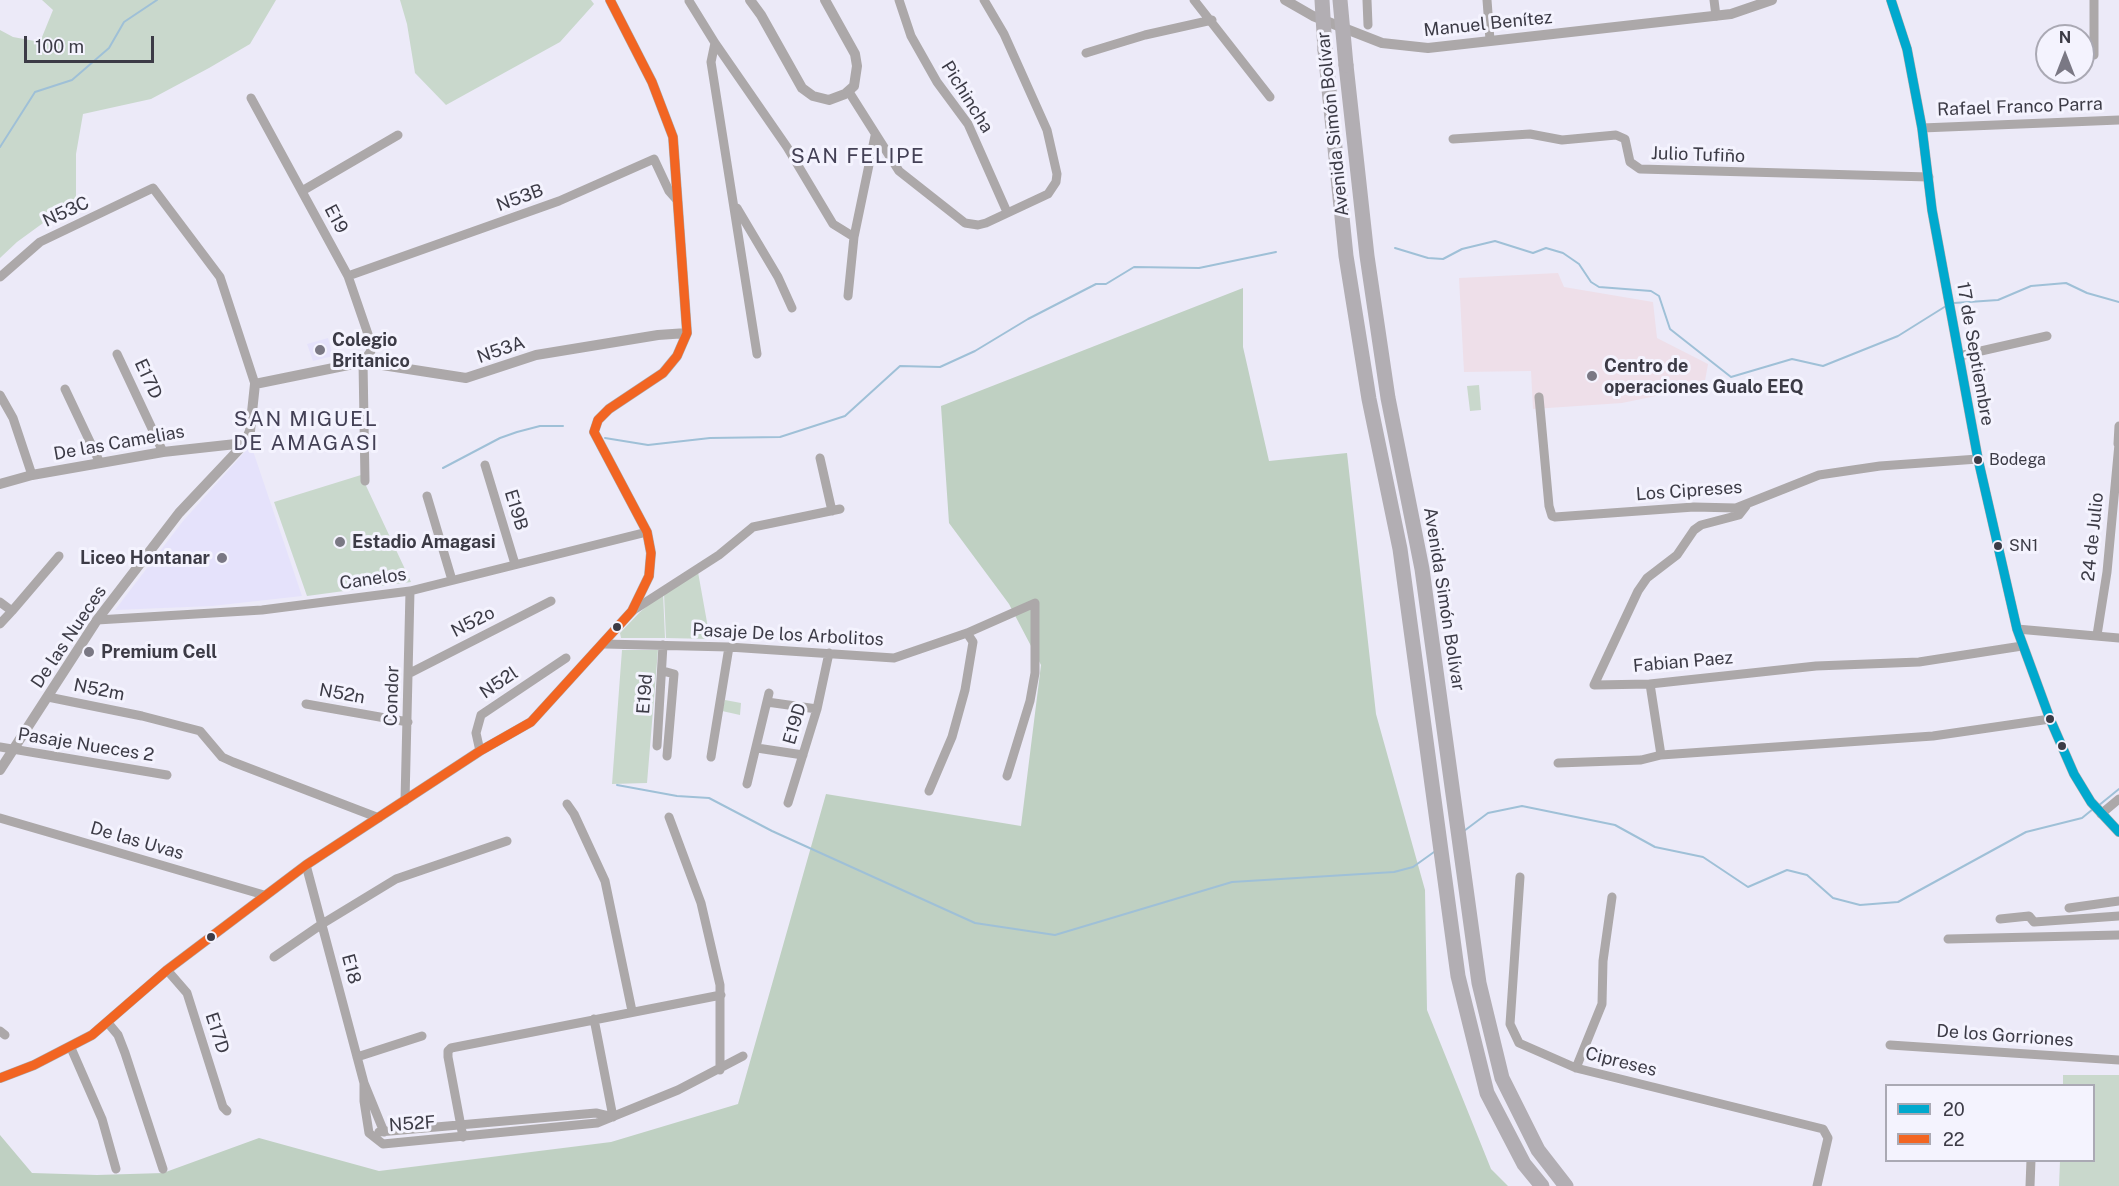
<!DOCTYPE html>
<html>
<head>
<meta charset="utf-8">
<style>
	body { margin:0 }
	#map { position:relative; width:2119px; height:1186px; overflow:hidden; background:#eceaf8; font-family:"Public Sans",sans-serif }
	canvas { display:block }
	.legend { position:absolute; left:1885px; top:1084px; width:210px; height:78px; box-sizing:border-box; background:#f4f3fe; border:2px solid #aaa9b4; margin:0; padding:8px 10px; list-style:none; font-size:18px; color:#3c3b46 }
	.legend li { display:flex; align-items:center; gap:12px; height:30px }
	.legend b { width:30px; border:2px solid #aaa9b4 }
	.north { position:absolute; left:2035px; top:24px; width:60px; height:60px; box-sizing:border-box; background:#f4f3fe; border:2px solid #aaa9b4; border-radius:50%; rotate:0deg; font-size:16px; font-weight:700; line-height:24px; text-align:center; color:#3c3b46 }
	.north::after { content:''; display:block; margin:auto; width:21px; height:27px; background:#7a7884; clip-path:polygon(50% 0,100% 100%,50% 72%,0 100%) }
	.scale { position:absolute; left:24px; top:36px; width:130px; height:27px; box-sizing:border-box; border:3px solid #3c3b46; border-top:0; padding-left:8px; font-size:18px; line-height:21px; white-space:nowrap; color:#3c3b46; -webkit-text-stroke:4px #f4f3fe; paint-order:stroke }
</style>
</head>
<body>
<div id="map">
<canvas width="2119" height="1186"></canvas>
<ul class="legend">
<li><b style="height:8px;background:#00a9ce"></b>20</li>
<li><b style="height:8px;background:#f26522"></b>22</li>
</ul>
<div class="north">N</div>
<div class="scale">100 m</div>
</div>
<script>
const ctx = document.querySelector('canvas').getContext('2d');
ctx.lineJoin = 'round';
function paint(path, color) { ctx.fillStyle = color; ctx.fill(path, 'evenodd'); }
const toPath = rows => new Path2D(rows.map(r => 'M' + r).join(''));
function trace(path, color, width, dash) { ctx.strokeStyle = color; ctx.lineWidth = width; ctx.lineCap = dash ? 'butt' : 'round'; ctx.setLineDash(dash || []); ctx.stroke(path); }
function label(font, color, halo, rows, align = 'center') {
  ctx.font = font + ' "Public Sans",sans-serif'; ctx.lineWidth = 6; ctx.setLineDash([]); ctx.textBaseline = 'middle'; ctx.strokeStyle = halo; ctx.fillStyle = color; for (const [text, x, y, turn = 0] of rows) {
    ctx.save(); ctx.translate(x, y); ctx.rotate((+turn || 0) * Math.PI / 180); ctx.textAlign = isNaN(turn) ? turn : align; if (halo) ctx.strokeText(text, 0, 0); ctx.fillText(text, 0, 0); ctx.restore();
  }
}
paint(toPath([
	[328,338,333,356,313,361,307,344],
	[251,445,302,596,212,606,115,610,183,521]
]), '#e5e2fb');
paint(toPath([
	[1558,273,1564,287,1653,302,1657,338,1708,364,1704,386,1622,403,1533,409,1531,371,1464,372,1459,278]
]), '#eedfe9');
paint(toPath([
	[42,0,276,0,250,44,209,68,151,99,83,114,76,154,76,199,17,242,0,258,0,30,13,37,40,42,53,10],
	[400,0,591,0,594,4,560,42,446,105,415,73,407,24],
	[1479,385,1481,410,1470,411,1467,386],
	[361,475,411,582,307,596,274,502],
	[698,572,710,639,666,638,664,593],
	[663,593,665,638,621,638,620,633,640,612],
	[622,650,658,650,647,783,612,784],
	[725,700,741,703,740,715,722,711],
	[2063,1075,2119,1075,2119,1186,2059,1186,2060,1161,2094,1160,2094,1086,2063,1085]
]), '#c9d8cc');
paint(toPath([
	[1243,288,1243,347,1269,461,1347,453,1376,714,1425,890,1427,1010,1491,1169,1508,1186,0,1186,0,1135,32,1173,97,1175,163,1173,259,1138,379,1171,611,1142,738,1104,826,794,1021,826,1041,665,1009,604,949,523,941,406]
]), '#bfd0c2');
trace(toPath([
	[0,147,35,92,72,80,109,48,124,22,157,0],
	[1395,248,1428,258,1443,259,1462,249,1495,241,1533,253,1546,248,1563,253,1579,264,1591,282,1599,287,1651,291,1659,296,1670,329,1731,377,1792,359,1823,366,1898,336,1946,306],
	[1954,303,1998,300,2031,286,2066,283,2087,293,2119,302],
	[605,438,648,445,710,438,780,437,845,416,900,366,940,367,975,351,1028,319,1096,284,1106,284,1134,267,1199,268,1276,252],
	[443,468,500,438,517,432,540,426,563,426],
	[617,785,677,796,709,798,772,831,975,923,1055,935,1232,882,1394,872,1413,867,1434,852],
	[2098,806,2119,789],
	[1464,831,1488,813,1522,806,1615,825,1655,847,1703,857,1748,887,1787,870,1807,875,1833,898,1860,905,1898,902,2026,832,2082,818,2093,809]
]), '#9fc0d7', 2);
trace(toPath([
	[899,0,911,36,937,82,968,124,1007,212],
	[1194,0,1270,97],
	[1367,0,1368,25],
	[1487,0,1490,40],
	[1714,0,1716,16],
	[2094,0,2094,55],
	[689,1,715,43,787,147,833,224,854,237],
	[715,43,711,62,757,354],
	[1086,53,1145,35,1212,20],
	[849,92,899,171,965,223,978,225,986,223,1048,194,1056,182,1057,174,1047,130,1004,34,984,0],
	[251,98,348,276,370,340,371,351,363,362,365,481],
	[1922,128,2119,120],
	[1453,139,1530,134,1562,140,1616,135,1625,139,1630,162,1640,169,1929,177],
	[302,191,398,135],
	[737,208,778,277,792,308],
	[348,276,559,201,654,159,669,191,677,200],
	[0,277,40,242,153,188,220,277,255,384],
	[848,296,854,237,875,136],
	[117,354,163,452],
	[1959,356,2047,336],
	[65,389,100,463],
	[0,395,13,418,32,475],
	[1539,397,1549,506,1552,516,1555,517,1694,507,1736,508,1819,475,1880,466,1978,459],
	[2118,444,2119,426],
	[820,458,832,511],
	[485,465,515,564],
	[427,496,452,580],
	[1746,506,1739,515,1701,525,1694,530,1677,555,1647,578,1638,591,1594,685,1650,684,1816,666,1919,662,2022,646],
	[0,602,12,611,0,624],
	[12,611,59,556],
	[632,611,719,555,753,527,840,509],
	[97,620,262,610,410,591,647,532],
	[2017,629,2119,638],
	[2097,635,2107,572,2119,444],
	[604,644,729,647,894,658,967,633,1035,603,1035,673,1030,701,1007,776],
	[663,671,674,674,667,756],
	[410,673,551,601],
	[1650,684,1661,755],
	[48,697,142,716,200,731,222,757,233,762,379,818],
	[767,702,817,709],
	[306,704,408,722],
	[657,746,663,645],
	[0,747,167,775],
	[757,748,803,755],
	[480,751,476,733,481,715,566,658],
	[711,757,729,647],
	[1558,763,1641,760,1661,755,1933,736,2050,719],
	[747,784,769,693],
	[929,791,952,737,965,690,973,642,967,633],
	[405,801,410,591],
	[788,803,817,709,829,653],
	[567,804,574,814,605,881,632,1011],
	[2101,814,2119,799],
	[669,817,701,903,720,985,720,1070],
	[0,818,264,895],
	[306,865,364,1083,384,1132],
	[1520,877,1510,1024,1519,1043,1576,1068,1823,1129,1828,1138,1817,1186],
	[2069,908,2119,901],
	[2000,919,2029,916,2034,922,2119,916],
	[1948,939,2119,935],
	[274,957,322,924,396,879,507,841],
	[167,970,187,993,223,1107,227,1111],
	[594,1019,613,1117],
	[108,1023,118,1035,125,1053,163,1169],
	[0,1031,5,1035],
	[1890,1045,2119,1060],
	[71,1048,102,1119,116,1169],
	[357,1057,422,1036],
	[1576,1068,1602,1004,1603,961,1612,897],
	[364,1083,364,1101,369,1133,383,1144,597,1123,678,1090,743,1056],
	[379,1132,596,1113,613,1117],
	[463,1137,448,1057,448,1051,451,1048,721,995],
	[2030,1186,2031,1160]
]), '#aca8a9', 9);
trace(toPath([
	[750,0,761,15,802,88,813,96,829,100,845,94,854,86,857,66,855,54,825,0],
	[1285,0,1313,16,1382,43,1428,48,1731,14,1772,0],
	[1891,0,1907,49,1922,128,1932,210,1978,459,2017,629,2050,719,2074,774,2091,802,2119,832],
	[0,484,32,475,163,452,245,443],
	[0,770,97,620,179,513,245,443,250,431,255,384,363,362,466,378,536,355,658,335,687,333],
	[0,1078,34,1065,92,1035,167,970,306,865,480,751,531,722,632,611,649,576,651,553,647,532,594,432,598,420,609,409,663,373,677,356,687,333,673,137,652,82,610,0]
]), '#aca8a9', 10);
trace(toPath([
	[1325,50,1346,256,1369,399,1400,549,1458,976,1487,1093,1524,1164,1542,1186],
	[1346,65,1367,256,1388,398,1422,569,1479,983,1502,1078,1538,1150,1566,1186]
]), '#b2aeb3', 15);
trace(toPath([
	[1322,0,1325,50],
	[1340,0,1346,65]
]), '#b2aeb3', 15);
trace(toPath([
	[1891,0,1907,49,1922,128,1932,210,1978,459,2017,629,2050,719,2074,774,2091,802,2119,832]
]), '#00a9ce', 9);
trace(toPath([
	[0,1078,34,1065,92,1035,167,970,306,865,480,751,531,722,632,611,649,576,651,553,647,532,594,432,598,420,609,409,663,373,677,356,687,333,673,137,652,82,610,0]
]), '#f26522', 9);
for (const [x, y, r, color] of [
	[320,350,6,"#7a7884"],
	[1592,376,6,"#7a7884"],
	[1978,460,5,"#3c3b46"],
	[340,542,6,"#7a7884"],
	[1998,546,5,"#3c3b46"],
	[222,558,6,"#7a7884"],
	[617,627,5,"#3c3b46"],
	[89,652,6,"#7a7884"],
	[2050,719,5,"#3c3b46"],
	[2062,746,5,"#3c3b46"],
	[211,937,5,"#3c3b46"]
]) { const dot = new Path2D(); dot.arc(x, y, r, 0, 2 * Math.PI); ctx.fillStyle = color; ctx.fill(dot); trace(dot, '#f4f3fe', 2); }
label('16px', '#3c3b46', '#f4f3fe', [
	["Bodega",1989,460],
	["SN1",2009,546]
], 'left');
label('18px', '#3c3b46', '#f4f3fe', [
	["Manuel Benítez",1488,24,-6],
	["Pichincha",967,97,58],
	["Rafael Franco Parra",2020,107,-2],
	["Avenida Simón Bolívar",1333,124,-96],
	["Julio Tufiño",1698,155,2],
	["N53B",520,198,-20],
	["N53C",66,212,-25],
	["E19",336,219,62],
	["N53A",501,350,-19],
	["17 de Septiembre",1975,354,80],
	["E17D",148,379,65],
	["De las Camelias",119,443,-10],
	["Los Cipreses",1689,491,-4],
	["E19B",516,510,73],
	["24 de Julio",2093,537,-84],
	["Canelos",373,579,-8],
	["Avenida Simón Bolívar",1444,599,81],
	["N52o",473,622,-27],
	["Pasaje De los Arbolitos",788,635,3],
	["De las Nueces",69,637,-56],
	["Fabian Paez",1683,662,-5],
	["N52l",499,683,-34],
	["N52m",99,690,11],
	["N52n",342,694,10],
	["E19d",645,694,-86],
	["Condor",392,696,-88],
	["E19D",795,724,-74],
	["Pasaje Nueces 2",86,745,9],
	["De las Uvas",137,841,16],
	["E18",351,969,75],
	["E17D",217,1033,72],
	["De los Gorriones",2005,1036,4],
	["Cipreses",1621,1062,14],
	["N52F",412,1124,-4]
]);
label('bold 18px', '#3c3b46', '#f4f3fe', [
	["Colegio",332,340],
	["Britanico",332,361],
	["Centro de",1604,366],
	["operaciones Gualo EEQ",1604,387],
	["Estadio Amagasi",352,542],
	["Liceo Hontanar",210,558,"right"],
	["Premium Cell",101,652]
], 'left');
ctx.letterSpacing = '1.5px';
label('21px', '#444156', '#f4f3fe', [
	["SAN FELIPE",858,157],
	["SAN MIGUEL",306,420],
	["DE AMAGASI",306,444]
]);
ctx.letterSpacing = '0px';
</script>
</body>
</html>
